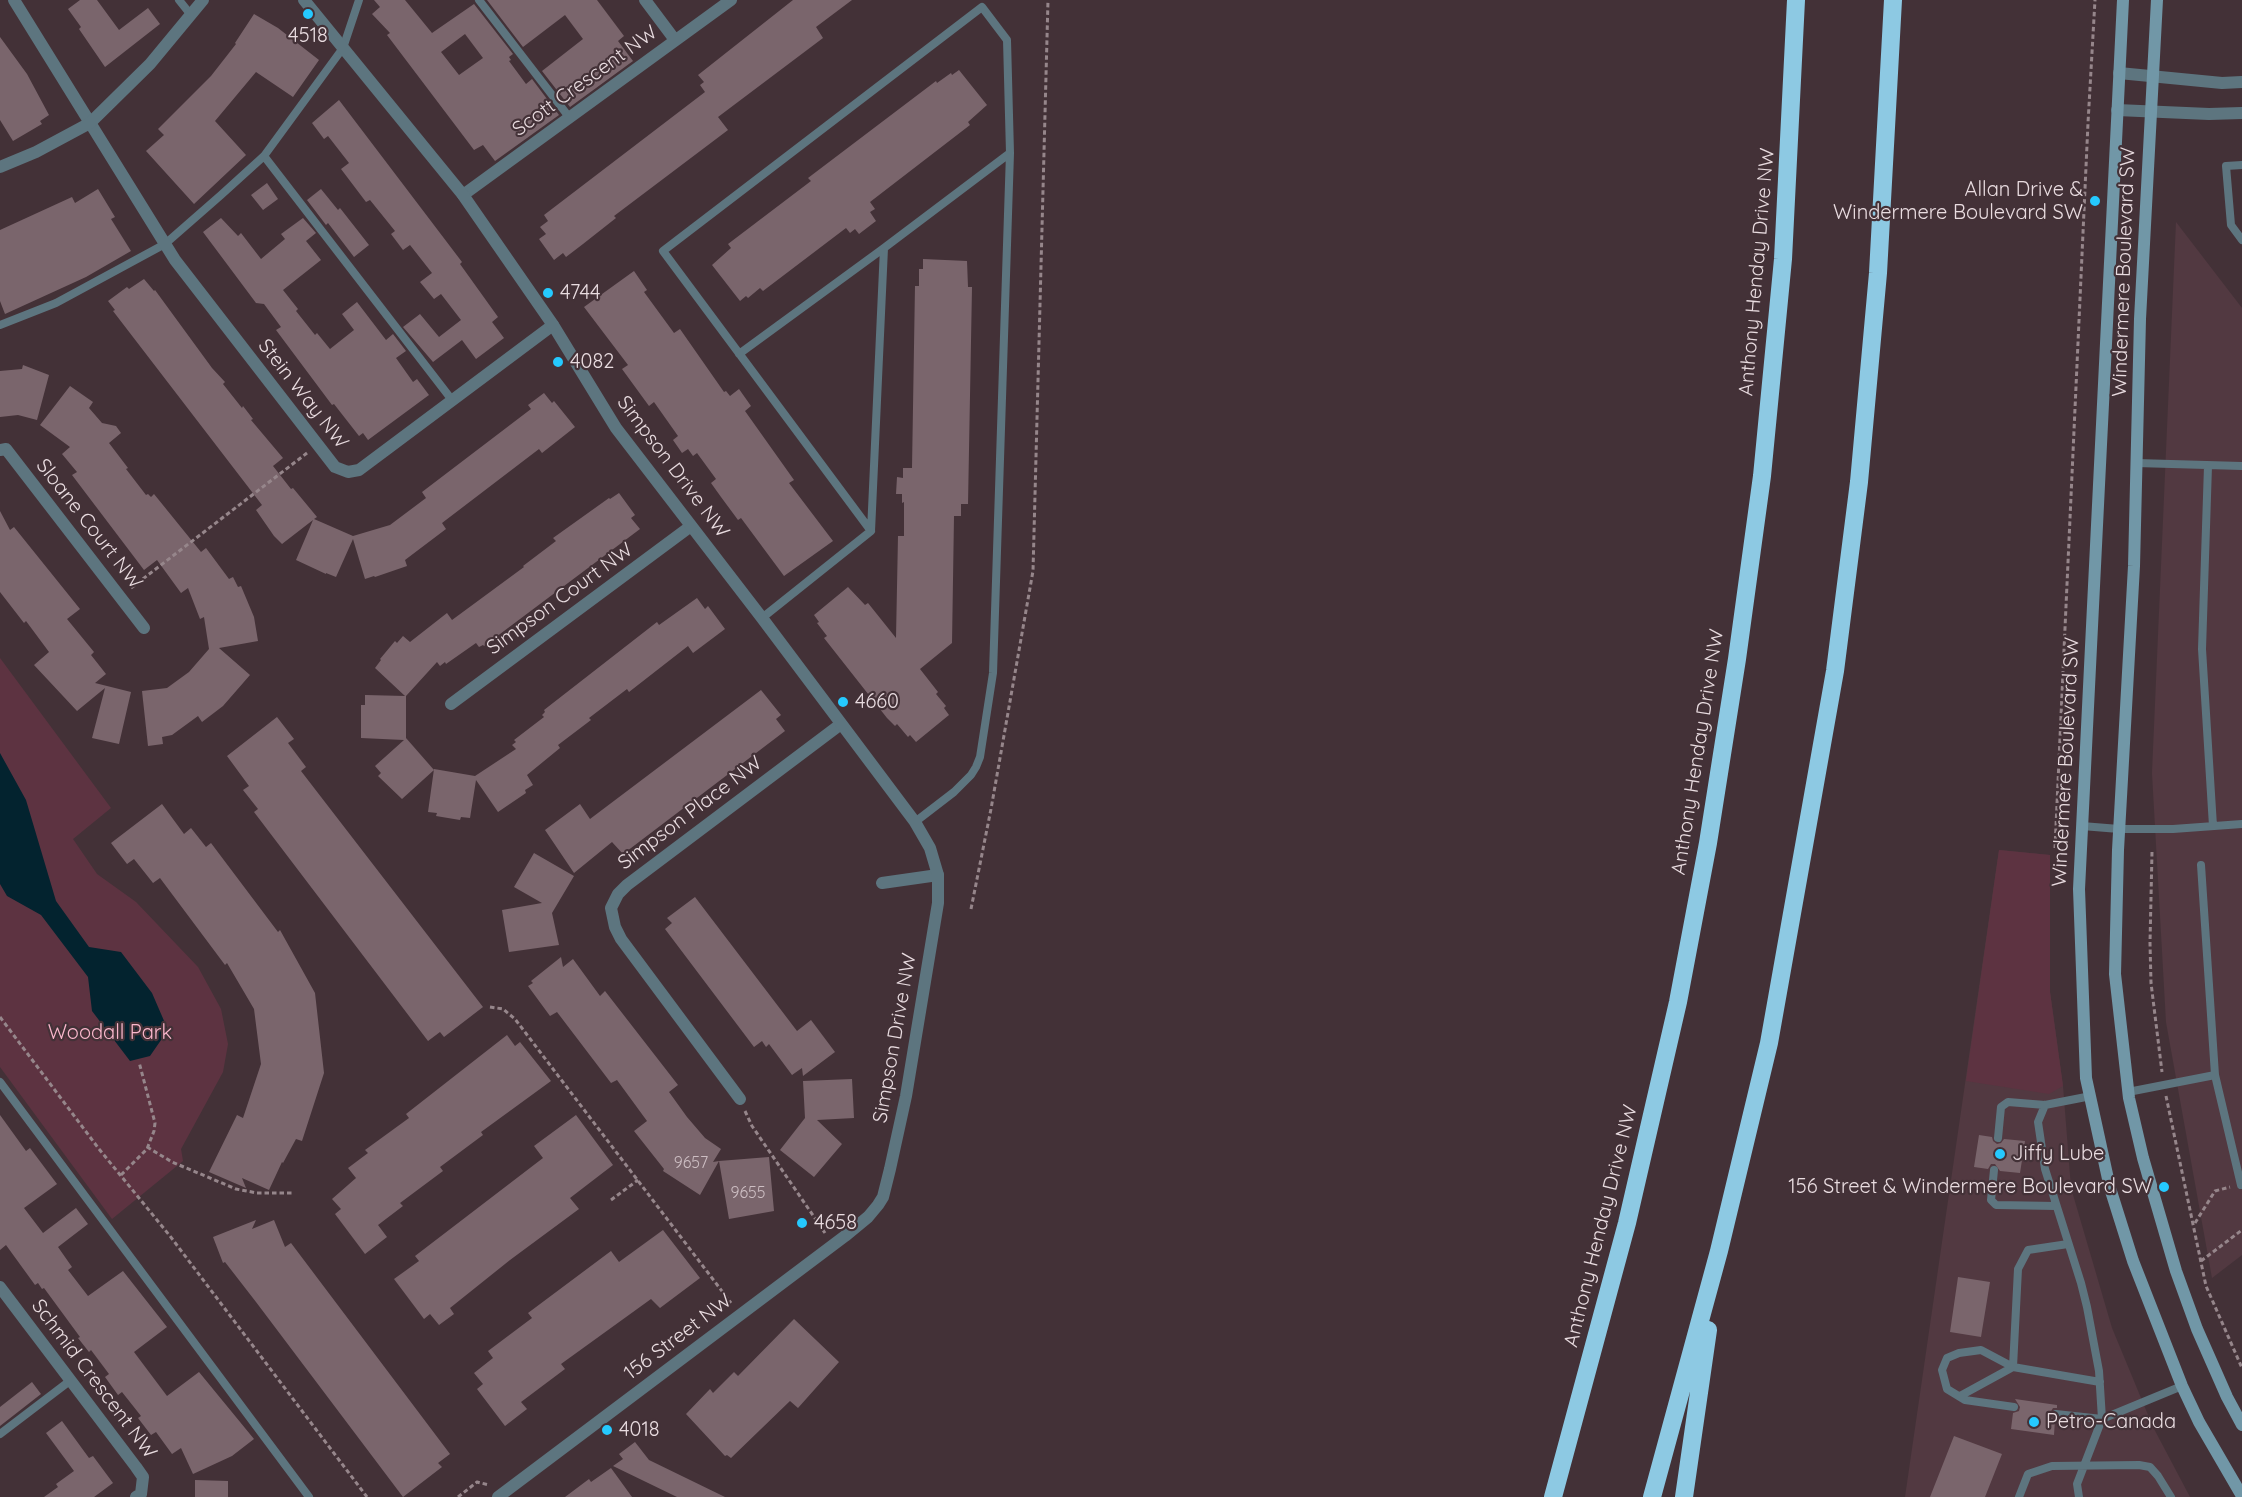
<!DOCTYPE html>
<html>
<head>
<meta charset="utf-8">
<style>
	body { margin:0 }
	canvas { display:block; background:#433137 }
</style>
</head>
<body>
<canvas width="2242" height="1497"></canvas>
<script>
const ctx = document.querySelector('canvas').getContext('2d');
ctx.lineJoin = 'round';
function paint(path, color) { ctx.fillStyle = color; ctx.fill(path, 'evenodd'); }
const toPath = rows => new Path2D(rows.map(r => 'M' + r).join(''));
function trace(path, color, width, dash) { ctx.strokeStyle = color; ctx.lineWidth = width; ctx.lineCap = dash ? 'butt' : 'round'; ctx.setLineDash(dash || []); ctx.stroke(path); }
function label(font, color, halo, rows, align = 'center') {
  ctx.font = font + ' Quicksand,sans-serif'; ctx.lineWidth = 4.5; ctx.setLineDash([]); ctx.textBaseline = 'middle'; ctx.strokeStyle = halo; ctx.fillStyle = color; for (const [text, x, y, turn = 0] of rows) {
    ctx.save(); ctx.translate(x, y); ctx.rotate((+turn || 0) * Math.PI / 180); ctx.textAlign = isNaN(turn) ? turn : align; if (halo) ctx.strokeText(text, 0, 0); ctx.fillText(text, 0, 0); ctx.restore();
  }
}
paint(toPath([
	[2176,222,2242,308,2242,1255,2212,1278,2166,1022,2152,773],
	[1999,850,2050,855,2050,992,2063,1086,2071,1188,2112,1328,2153,1427,2190,1497,1905,1497]
]), '#523941');
paint(toPath([
	[0,658,111,808,73,839,97,874,136,902,198,967,221,1009,228,1044,223,1072,181,1149,183,1161,112,1219,0,1067],
	[1999,850,2050,855,2050,992,2063,1086,2049,1094,1966,1081]
]), '#5d3341');
paint(toPath([
	[0,753,26,800,56,901,89,947,121,952,152,993,168,1030,150,1056,130,1061,92,1011,88,977,41,915,7,896,0,884]
]), '#03232f');
paint(toPath([
	[80,0,97,0,119,30,148,8,160,24,105,67,79,29,81,27,68,9],
	[374,0,405,0,432,33,474,4,513,54,509,57,511,60,509,61,526,84,532,79,559,115,495,161,483,145,474,150,387,35,390,33,372,14,380,7],
	[465,34,483,58,459,75,441,52],
	[487,0,597,0,624,36,618,41,633,61,570,107,542,71,583,39,565,15,523,47],
	[793,0,852,0,816,27,823,38,718,117,728,130,614,216,616,218,583,244,566,257,563,253,554,260,539,239,546,234,540,227,548,221,544,215,705,92,700,85,704,82,698,75],
	[254,14,278,28,319,60,293,97,256,72,215,121,246,155,194,204,146,151,164,135,158,129,211,76,236,44,235,43],
	[0,37,27,74,49,115,40,121,42,124,13,141,0,120],
	[959,70,987,105,968,122,970,125,870,202,875,209,870,212,876,221,859,234,855,229,850,233,846,228,763,291,760,288,748,298,746,296,740,301,712,265,731,248,728,244,811,181,808,178,936,81,937,83,951,73,952,75],
	[339,100,462,262,460,264,498,317,492,322,504,338,476,359,462,340,433,362,403,327,420,314,439,337,461,320,441,294,434,299,420,282,432,273,410,245,403,250,391,234,395,231,370,200,366,202,341,169,349,163,328,136,324,139,312,123],
	[267,183,278,199,263,210,251,195],
	[98,189,115,217,111,219,131,251,86,277,5,314,0,301,0,230,72,197,75,203],
	[321,189,338,210,340,208,369,245,354,257,328,223,326,225,307,200],
	[221,218,238,236,241,233,261,259,285,239,281,234,303,218,316,233,306,241,321,260,283,290,298,309,296,311,315,335,317,333,330,349,354,330,342,314,357,302,386,340,393,334,406,351,396,358,413,382,417,379,429,395,368,440,363,433,359,436,334,404,332,405,276,330,281,327,264,304,256,303,203,232],
	[923,259,967,261,968,287,972,287,968,504,961,504,961,516,954,516,952,643,920,669,938,692,936,694,946,706,944,708,949,715,916,742,910,735,908,737,897,724,895,726,887,718,824,638,827,636,817,623,819,622,814,615,848,587,865,605,868,603,896,638,898,536,904,536,904,502,902,503,902,494,896,494,897,477,903,478,903,468,912,468,915,286,919,286,919,269,923,269],
	[634,271,647,290,644,292,674,333,680,329,724,392,726,391,730,396,739,389,751,406,745,411,794,480,789,483,833,541,784,576,741,518,738,520,721,497,711,483,716,479,697,453,693,456,688,449,682,453,673,440,678,436,654,402,649,406,622,369,628,365,584,307],
	[144,279,154,291,155,290,212,368,225,382,223,384,242,408,243,406,253,419,251,420,283,458,273,466,291,489,293,488,317,517,314,519,353,536,390,525,426,498,422,492,531,409,528,405,544,393,552,403,554,401,575,427,542,453,539,449,442,523,446,529,405,560,407,566,375,577,374,576,365,579,353,539,336,577,326,573,326,574,296,560,313,520,282,544,274,536,256,510,262,505,113,311,115,310,108,301,127,287,129,289],
	[23,365,49,375,37,420,18,415,0,417,0,371,22,369],
	[70,386,93,402,89,408,102,423,116,426,121,433,109,443,128,468,126,469,146,495,148,494,151,497,154,494,201,552,206,548,229,579,233,577,238,587,241,586,254,617,258,641,219,648,250,675,223,706,202,722,198,716,172,735,162,737,163,744,148,746,142,691,167,688,189,672,209,649,204,617,200,619,188,588,181,593,157,560,144,570,72,475,77,472,62,454,70,447,40,425],
	[619,493,635,515,631,518,640,529,484,646,483,645,479,647,476,643,446,664,445,662,440,666,437,662,406,696,406,738,434,770,402,799,378,776,381,773,375,766,404,740,361,738,361,705,365,705,365,695,405,696,375,668,381,660,380,659,395,641,397,643,403,636,410,642,447,613,452,620,524,567,523,566,556,541,553,538,609,498,610,499],
	[0,511,10,530,14,527,80,609,67,619,94,652,91,655,106,674,95,683,131,692,119,744,92,738,105,688,77,711,34,665,49,652,26,621,24,623,0,592],
	[697,598,705,609,708,606,725,629,693,653,688,646,629,692,627,689,589,718,591,720,558,745,560,748,527,775,533,785,525,790,526,793,498,812,476,780,470,818,461,817,460,820,436,816,437,813,428,812,434,769,475,776,516,749,512,745,516,742,514,740,544,717,542,715,545,712,544,710,657,622,659,625],
	[761,690,781,715,776,719,785,731,635,845,623,854,612,842,574,873,545,830,580,804,590,819],
	[277,717,294,739,288,743,306,767,301,771,483,1007,444,1037,440,1032,428,1041,254,812,258,809,243,790,249,786,227,756],
	[162,804,184,834,191,828,206,847,211,843,278,932,280,930,315,993,324,1073,302,1141,296,1139,283,1163,282,1162,269,1190,242,1178,246,1188,209,1172,237,1115,243,1118,261,1064,254,1009,227,963,225,965,160,878,153,883,134,859,127,864,111,843],
	[534,853,574,876,552,913,559,945,509,952,502,910,542,903,514,887],
	[695,897,797,1031,811,1020,835,1052,803,1076,802,1068,792,1075,769,1044,766,1047,762,1041,754,1047,665,929,672,923,667,918],
	[561,957,563,967,573,959,600,996,605,991,678,1085,669,1092,687,1117,705,1138,721,1149,713,1162,719,1161,700,1195,663,1171,664,1169,634,1131,647,1121,617,1080,611,1083,557,1012,550,1016,528,986,533,983,531,981],
	[507,1035,515,1046,520,1042,551,1081,481,1132,483,1135,440,1167,443,1171,400,1203,403,1206,378,1225,387,1237,365,1254,335,1214,341,1209,332,1199,356,1178,348,1168,368,1153,365,1150,409,1118,406,1114],
	[852,1079,854,1118,817,1120,842,1144,814,1177,780,1150,805,1118,803,1081],
	[0,1115,26,1151,30,1148,57,1184,24,1208,43,1233,76,1208,88,1224,58,1247,72,1267,68,1270,88,1296,123,1271,167,1327,134,1352,167,1396,199,1372,254,1439,232,1456,193,1474,181,1448,172,1454,156,1432,151,1435,138,1418,141,1416,122,1392,118,1395,105,1377,109,1374,91,1350,89,1352,78,1338,80,1337,44,1288,42,1289,38,1283,35,1285,6,1245,0,1250],
	[576,1115,613,1165,570,1198,579,1209,510,1260,450,1308,454,1314,439,1325,430,1314,424,1319,394,1279,419,1261,415,1256,543,1158,534,1146],
	[1979,1135,1992,1137,1993,1141,1997,1144,2001,1143,2004,1139,2025,1141,2020,1173,2000,1171,1995,1164,1991,1164,1988,1169,1974,1167],
	[769,1157,774,1211,729,1219,719,1161],
	[256,1220,252,1229,274,1220,285,1247,291,1243,450,1454,438,1463,442,1467,403,1497,256,1302,225,1262,223,1263,213,1237],
	[663,1230,700,1278,660,1308,651,1299,561,1364,565,1369,521,1402,527,1409,505,1426,477,1389,483,1384,474,1373,493,1358,488,1351,532,1318,528,1313,611,1251,619,1262],
	[1958,1277,1990,1282,1981,1337,1950,1332],
	[794,1319,839,1362,798,1408,790,1401,731,1458,727,1455,725,1456,686,1414,710,1389,713,1393,734,1372,738,1376],
	[32,1382,41,1394,0,1426,0,1407],
	[2015,1399,2057,1405,2057,1408,2053,1408,2050,1413,2050,1417,2055,1420,2054,1435,2011,1429,2013,1413,2019,1411,2020,1407],
	[62,1421,89,1458,93,1456,113,1483,94,1497,44,1497,58,1487,56,1484,74,1471,46,1433],
	[1954,1436,2002,1454,1985,1497,1930,1497],
	[635,1442,649,1460,725,1497,677,1497,613,1466,623,1459,619,1454],
	[611,1468,632,1497,565,1497,589,1479,591,1482],
	[195,1480,228,1481,228,1497,195,1497]
]), '#7a656c');
trace(toPath([
	[131,588,307,453],
	[2055,848,2088,123,2095,0],
	[2152,852,2150,943,2151,983,2162,1072],
	[971,909,991,809,1033,571,1048,0],
	[490,1007,503,1009,515,1019,731,1303],
	[0,1017,99,1149,170,1236,367,1497],
	[2166,1096,2206,1286,2242,1368],
	[745,1111,752,1126,825,1233],
	[147,1147,172,1162,236,1189,257,1193,293,1193],
	[121,1175,147,1149,154,1131,155,1123,139,1062],
	[611,1200,638,1180],
	[2195,1223,2215,1191,2230,1187],
	[2201,1261,2242,1230],
	[458,1497,477,1482,489,1485]
]), '#96868b', 3, [4.5, 3]);
trace(toPath([
	[179,0,191,15],
	[479,0,569,117],
	[264,156,452,400],
	[2242,165,2226,166,2231,225,2242,240],
	[0,325,56,303,165,244,221,195,264,156,343,48,359,0],
	[739,354,884,248],
	[2136,463,2242,466],
	[2208,466,2202,649,2213,826],
	[871,531,663,251,982,7,1007,40,1010,153],
	[762,618,871,531,884,248,1010,153,993,673,980,757,976,767,971,775,954,792,915,822],
	[2082,826,2119,829,2173,829,2242,824],
	[2201,865,2215,1075,2241,1185],
	[0,1082,309,1497],
	[2128,1092,2215,1075],
	[2045,1105,2038,1122,2045,1169,2081,1283,2087,1307,2099,1371,2102,1419,2056,1414],
	[1998,1138,2001,1107,2008,1102,2045,1105,2091,1096],
	[1994,1170,1991,1200,1996,1205,2056,1206],
	[2013,1367,2018,1269,2028,1250,2068,1244],
	[1960,1396,2013,1367],
	[2014,1407,1965,1400,1947,1389,1942,1370,1947,1358,1959,1353,1981,1350,2013,1367,2100,1382],
	[0,1434,71,1380],
	[2019,1497,2028,1474,2052,1466,2139,1465,2150,1467,2158,1476,2171,1497],
	[2079,1497,2077,1484,2102,1419,2182,1386]
]), '#5d757f', 8);
trace(toPath([
	[14,0,175,260,335,467,348,472,359,470,553,325],
	[645,0,675,40],
	[463,195,731,0],
	[0,450,6,449,144,628],
	[451,704,691,526],
	[882,883,938,875],
	[740,1099,621,939,615,927,611,908,618,894,627,885,841,724],
	[0,1287,136,1467,143,1477,141,1494,136,1497]
]), '#5d757f', 12);
trace(toPath([
	[304,0,463,195,553,325,616,428,762,618,915,822,930,848,938,875,938,903,906,1096,890,1169,883,1197,878,1205,868,1217,845,1236,498,1497],
	[2119,73,2222,83,2242,82],
	[2117,110,2209,114,2242,113],
	[0,167,36,152,90,123,150,64,203,0]
]), '#5d757f', 12);
trace(toPath([
	[2123,0,2079,889,2086,1078,2110,1188,2133,1261,2182,1386,2199,1422,2242,1496],
	[2157,0,2140,319,2134,566,2118,850,2115,974,2129,1098,2143,1158,2176,1271,2197,1329,2227,1397,2242,1425]
]), '#7197a7', 12);
trace(toPath([
	[1553,1497,1627,1223,1678,1002,1708,843,1737,659,1762,476,1783,259,1796,0],
	[1652,1497,1719,1251,1769,1043,1835,671,1859,482,1878,273,1893,0],
	[1684,1497,1708,1330]
]), '#8dc9e3', 18);
for (const [x, y, r, color] of [
	[308,14,6,"#25c9fe"],
	[2095,201,6,"#25c9fe"],
	[548,293,6,"#25c9fe"],
	[558,362,6,"#25c9fe"],
	[843,702,6,"#25c9fe"],
	[2000,1154,6,"#25c9fe"],
	[2164,1187,6,"#25c9fe"],
	[802,1223,6,"#25c9fe"],
	[2034,1422,6,"#25c9fe"],
	[607,1430,6,"#25c9fe"]
]) { const dot = new Path2D(); dot.arc(x, y, r, 0, 2 * Math.PI); ctx.fillStyle = color; ctx.fill(dot); trace(dot, '#433137', 2); }
label('16px', '#cdbec3', null, [
	["9657",691,1163],
	["9655",748,1193]
]);
label('20px', '#e9dce0', '#433137', [
	["4518",308,36,"center"],
	["Allan Drive &",2083,190,"right"],
	["Windermere Boulevard SW",2083,213,"right"],
	["4744",560,293],
	["4082",570,362],
	["4660",855,702],
	["Jiffy Lube",2012,1154],
	["156 Street & Windermere Boulevard SW",2152,1187,"right"],
	["4658",814,1223],
	["Petro-Canada",2046,1422],
	["4018",619,1430]
], 'left');
label('20px', '#e9dce0', '#433137', [
	["Scott Crescent NW",585,81,-36],
	["Anthony Henday Drive NW",1757,272,-85],
	["Windermere Boulevard SW",2124,272,-88],
	["Stein Way NW",303,394,52],
	["Simpson Drive NW",673,467,53],
	["Sloane Court NW",89,524,52],
	["Simpson Court NW",560,599,-36],
	["Anthony Henday Drive NW",1698,752,-81],
	["Windermere Boulevard SW",2066,762,-87],
	["Simpson Place NW",690,813,-37],
	["Simpson Drive NW",895,1038,-80],
	["Anthony Henday Drive NW",1601,1226,-76],
	["156 Street NW",678,1337,-37],
	["Schmid Crescent NW",94,1379,53]
]);
label('20px', '#fab7cc', '#433137', [
	["Woodall Park",110,1033]
]);
</script>
</body>
</html>
